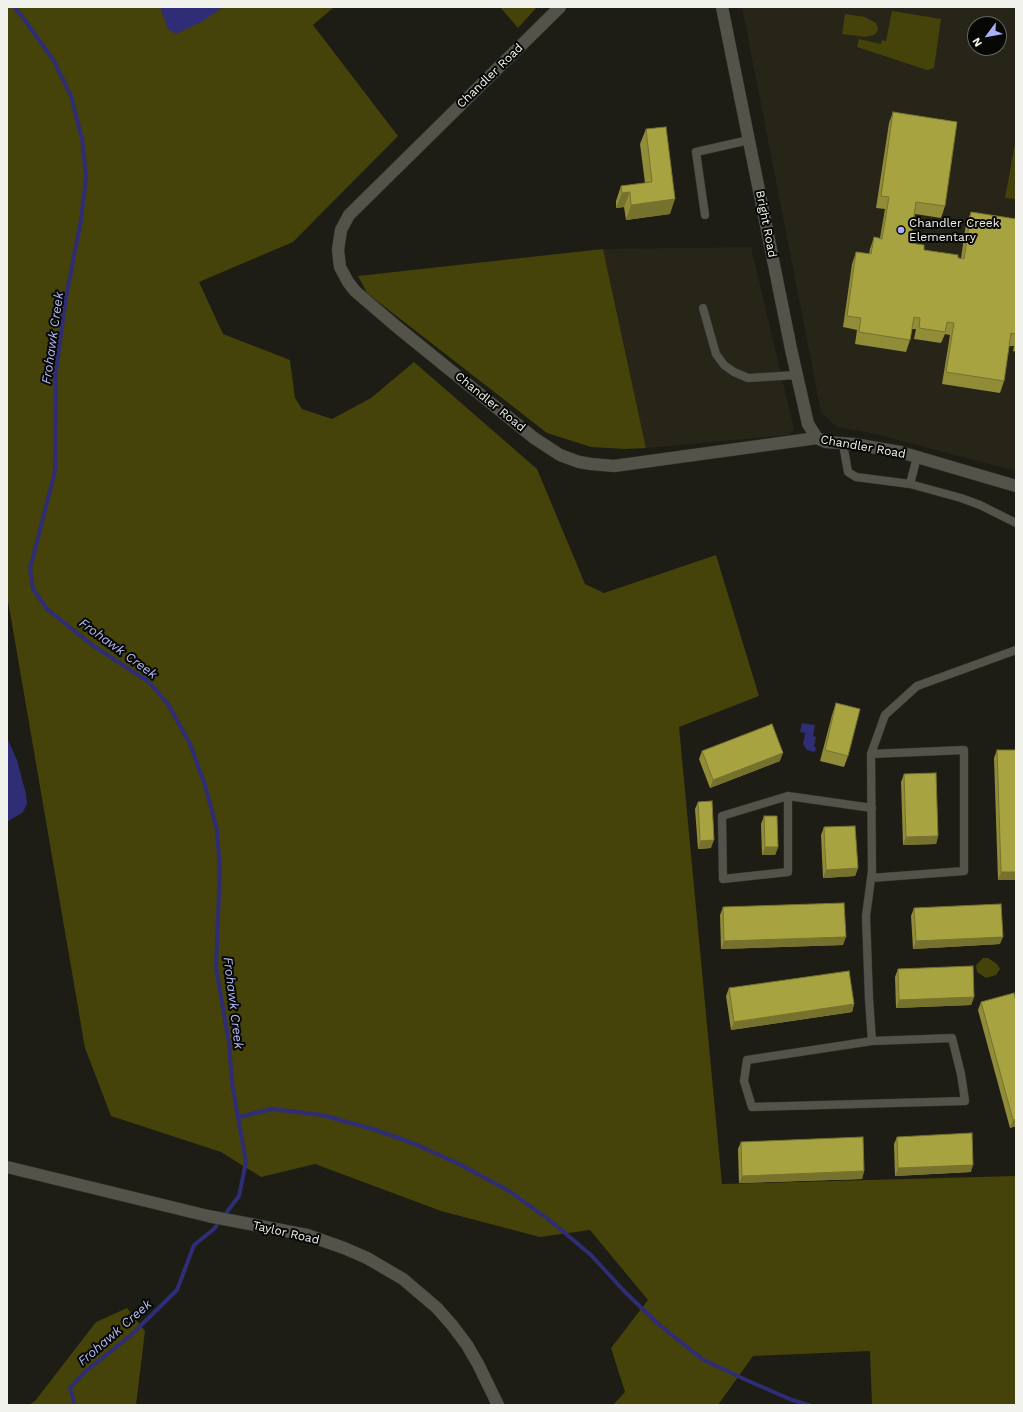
<!DOCTYPE html>
<html>
<head>
<meta charset="utf-8">
<style>
	body { margin:0 }
	#map { position:relative; width:1023px; height:1412px; overflow:hidden; background:#1d1d15; font-family:"Work Sans",sans-serif }
	canvas { display:block }
	.frame { position:absolute; inset:0; border:8px solid #f2f2ed; pointer-events:none }
	.north { position:absolute; left:967px; top:16px; width:40px; height:40px; box-sizing:border-box; background:#070705; border:1px solid #656562; border-radius:50%; rotate:238deg; font-size:11px; font-weight:700; line-height:16px; text-align:center; color:#f2f2ed }
	.north::after { content:''; display:block; margin:auto; width:14px; height:18px; background:#a8b0fc; clip-path:polygon(50% 0,100% 100%,50% 72%,0 100%) }
</style>
</head>
<body>
<div id="map">
<canvas width="1023" height="1412"></canvas>
<div class="frame"></div>
<div class="north">N</div>
</div>
<script>
const ctx = document.querySelector('canvas').getContext('2d');
ctx.lineJoin = 'round';
function paint(path, color) { ctx.fillStyle = color; ctx.fill(path, 'evenodd'); }
const toPath = rows => new Path2D(rows.map(r => 'M' + r).join(''));
function trace(path, color, width, dash) { ctx.strokeStyle = color; ctx.lineWidth = width; ctx.lineCap = dash ? 'butt' : 'round'; ctx.setLineDash(dash || []); ctx.stroke(path); }
function label(font, color, halo, rows, align = 'center') {
  ctx.font = font + ' "Work Sans",sans-serif'; ctx.lineWidth = 4; ctx.setLineDash([]); ctx.textBaseline = 'middle'; ctx.strokeStyle = halo; ctx.fillStyle = color; for (const [text, x, y, turn = 0] of rows) {
    ctx.save(); ctx.translate(x, y); ctx.rotate((+turn || 0) * Math.PI / 180); ctx.textAlign = isNaN(turn) ? turn : align; if (halo) ctx.strokeText(text, 0, 0); ctx.fillText(text, 0, 0); ctx.restore();
  }
}
paint(toPath([
	[742,7,1016,7,1016,471,871,433,837,427,821,412],
	[975,24,999,24,999,48,975,48],
	[751,247,794,429,789,435,646,448,603,249]
]), '#262518');
paint(toPath([
	[7,7,334,7,313,25,398,136,293,242,199,282,223,334,290,360,295,398,302,409,332,419,371,398,414,362,537,469,585,584,604,593,716,555,759,696,679,727,722,1184,1016,1176,1016,1405,872,1405,870,1351,753,1356,718,1405,613,1405,625,1392,611,1348,648,1300,590,1230,540,1237,441,1211,315,1164,261,1177,221,1152,111,1116,85,1048,7,595],
	[500,7,537,7,518,28],
	[892,11,941,19,934,68,927,70,857,47,859,39,881,44,882,40,886,41],
	[845,14,865,17,876,23,878,29,877,32,874,35,865,37,842,34],
	[1016,138,1016,199,1005,198],
	[603,249,646,448,625,449,591,447,547,433,367,293,358,276],
	[983,958,988,958,997,964,1000,969,996,975,986,978,977,972,976,965],
	[127,1308,145,1331,136,1405,29,1405,35,1401,96,1322]
]), '#45420a');
paint(toPath([
	[160,7,223,7,203,21,176,34,168,29],
	[802,723,815,725,813,736,816,737,814,746,816,748,815,752,807,750,803,744,805,733,800,732],
	[7,738,17,760,26,794,27,804,23,812,7,822]
]), '#2e2d75');
trace(toPath([
	[14,7,24,19,54,61,71,96,82,139,86,177,81,220,66,297,56,371,55,471,30,569,33,589,47,609,92,645,149,682,168,704,190,744,205,785,217,830,220,870,216,968,229,1043,232,1083,246,1162,239,1196,214,1229,194,1245,177,1290,130,1336,87,1370,70,1388,75,1405],
	[239,1117,272,1109,322,1115,376,1130,415,1144,461,1165,509,1191,552,1222,591,1255,624,1291,656,1322,702,1359,744,1379,792,1400,809,1405]
]), '#2e2d75', 4);
const lane = toPath([
	[705,215,696,152,749,140],
	[703,308,716,354,724,365,734,372,748,378,797,375],
	[843,444,848,472,856,477,910,484,961,498,980,505,1016,523],
	[910,484,917,457],
	[788,796,722,816,723,879,788,872,788,796,872,808],
	[871,878,964,871,964,750,871,754],
	[952,1038,961,1074,965,1101,752,1107,744,1081,747,1060,872,1041,952,1038],
	[872,1041,869,999,866,916,872,871,871,754,885,715,917,686,1016,650]
]);
const street = toPath([
	[560,7,349,215,341,230,338,250,340,267,348,282,355,291,397,327,534,438,560,455,579,462,591,464,614,466,817,438],
	[7,1167,208,1216,307,1235,344,1248,367,1258,403,1279,437,1308,452,1325,467,1345,478,1364,498,1405]
]);
const secondary = toPath([
	[722,7,791,349,808,424,817,438,826,442,854,444,900,452,1016,486]
]);
trace(lane, '#363632', 9);
trace(street, '#363632', 13);
trace(secondary, '#363632', 13);
trace(lane, '#53534a', 8);
trace(street, '#53534a', 12);
trace(secondary, '#53534a', 12);
paint(toPath([
	[893,112,945,206,941,218,915,214,910,243,924,250,961,258,966,224,971,212,1016,219,1016,352,1013,351,1014,346,1009,346,1004,381,1000,393,942,384,950,335,945,334,941,343,914,339,916,329,912,329,910,340,906,352,855,344,857,330,843,327,852,264,856,252,869,254,870,249,874,237,880,238,885,209,876,208,889,123],
	[646,129,670,214,626,220,624,207,616,208,616,201,621,186,645,183,640,144],
	[836,703,848,756,844,767,820,761,832,715],
	[997,750,1016,880,998,880,994,758],
	[702,751,780,761,710,788,699,759],
	[904,774,938,836,936,844,903,845,901,782],
	[698,802,711,848,698,849,695,809],
	[764,816,778,847,775,855,762,855,761,824],
	[824,827,858,868,855,876,823,878,821,835],
	[723,907,843,945,721,949,720,915],
	[914,908,1000,944,913,949,911,916],
	[898,969,974,997,971,1005,896,1008,895,977],
	[729,988,854,1004,852,1012,731,1030,726,996],
	[981,1002,1016,1002,1016,1126,1010,1128,978,1010],
	[897,1137,971,1172,895,1176,894,1144],
	[741,1142,864,1171,862,1179,739,1183,738,1149]
]), '#908c38');
paint(toPath([
	[630,192,624,207,616,208,622,193],
	[675,199,670,214,626,220,631,205],
	[783,753,780,761,710,788,713,780],
	[938,836,936,844,903,845,906,837],
	[714,840,711,848,698,849,700,841],
	[765,847,778,847,775,855,762,855],
	[858,868,855,876,823,878,826,870],
	[1001,872,1016,872,1016,880,998,880],
	[846,937,843,945,721,949,724,941],
	[1003,937,1000,944,913,949,916,941],
	[974,997,971,1005,896,1008,899,1000],
	[854,1004,852,1012,731,1030,734,1022],
	[1016,1119,1016,1126,1010,1128,1013,1120],
	[973,1165,971,1172,895,1176,898,1168],
	[864,1171,862,1179,739,1183,742,1176]
]), '#76722e');
const building = toPath([
	[893,112,957,122,945,206,916,202,910,243,924,245,924,250,958,255,958,258,964,259,971,212,1016,219,1016,334,1011,333,1004,381,946,372,954,323,947,322,945,332,919,328,920,318,914,317,910,340,859,332,861,318,847,316,856,252,871,254,874,237,882,239,889,197,881,196,893,112],
	[666,127,675,199,631,205,630,192,622,193,621,186,652,182,646,129,666,127],
	[836,703,860,709,848,756,825,750,836,703],
	[772,724,783,753,713,780,702,751,772,724],
	[997,750,1016,750,1016,872,1001,872,997,750],
	[936,773,938,836,906,837,904,774,936,773],
	[712,801,714,840,700,841,698,802,712,801],
	[764,816,777,816,778,847,765,847,764,816],
	[855,826,858,868,826,870,824,827,855,826],
	[844,903,846,937,724,941,723,907,844,903],
	[1001,904,1003,937,916,941,914,908,1001,904],
	[973,966,974,997,899,1000,898,969,973,966],
	[849,971,854,1004,734,1022,729,988,849,971],
	[1014,993,1016,1002,1016,1119,1013,1120,981,1002,1014,993],
	[972,1133,973,1165,898,1168,897,1137,972,1133],
	[863,1137,864,1171,742,1176,741,1142,863,1137]
]);
paint(building, '#a8a341');
trace(building, '#76722e', 1);
for (const [x, y, r, color] of [
	[901,230,4,"#a8b0fc"]
]) { const dot = new Path2D(); dot.arc(x, y, r, 0, 2 * Math.PI); ctx.fillStyle = color; ctx.fill(dot); trace(dot, '#070705', 1.5); }
label('12px', '#f2f2ed', '#070705', [
	["Chandler Road",490,76,-44],
	["Bright Road",766,224,79],
	["Chandler Road",490,402,39],
	["Chandler Road",863,447,10],
	["Taylor Road",286,1233,13]
]);
label('12px', '#f2f2ed', '#070705', [
	["Chandler Creek",909,223],
	["Elementary",909,237]
], 'left');
label('italic 13px', '#b2b9f9', '#070705', [
	["Frohawk Creek",53,338,-82],
	["Frohawk Creek",118,649,36],
	["Frohawk Creek",233,1003,83],
	["Frohawk Creek",115,1333,-41]
]);
</script>
</body>
</html>
